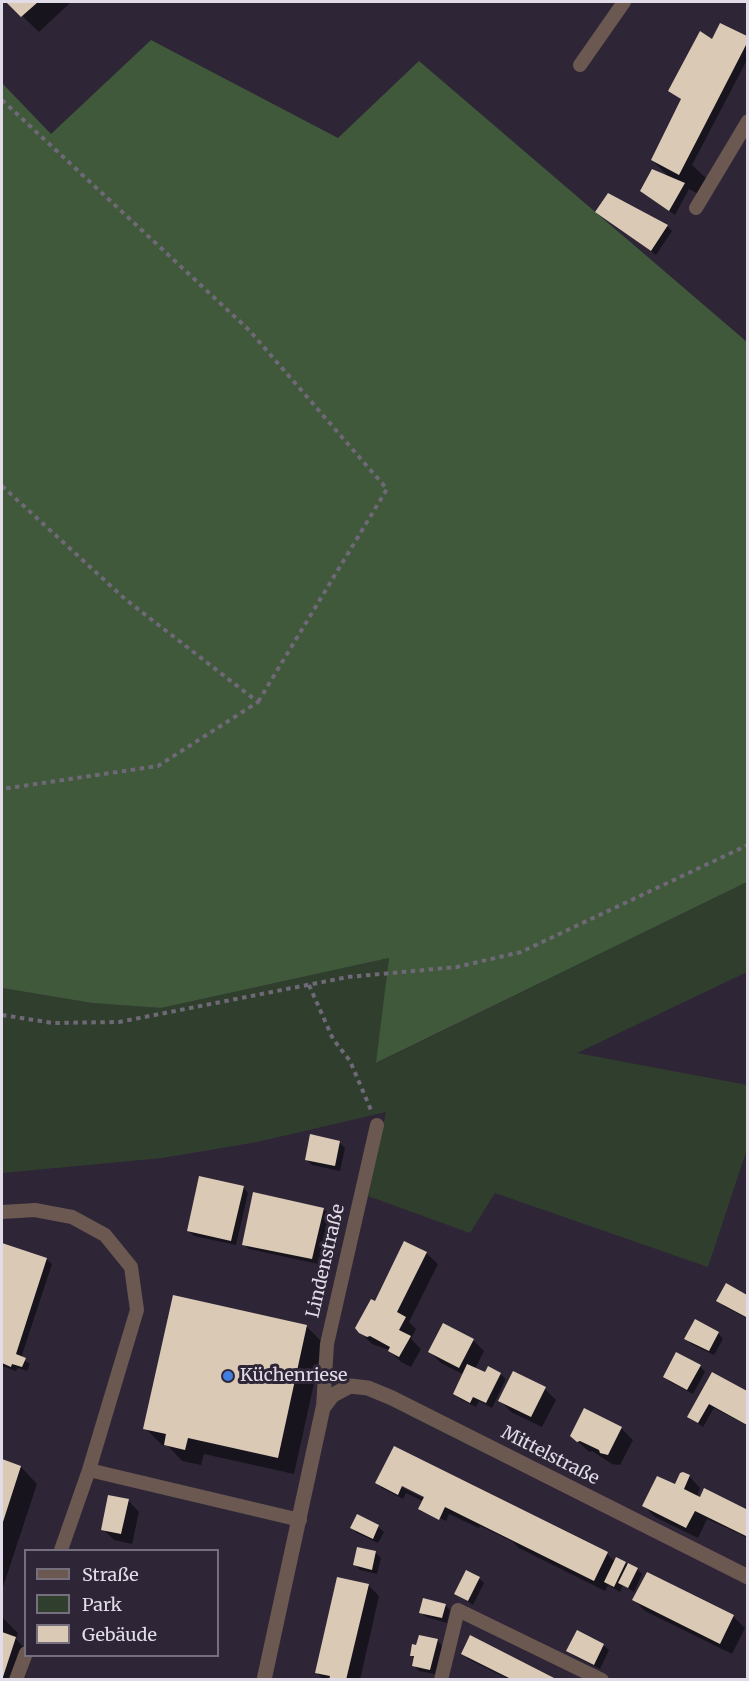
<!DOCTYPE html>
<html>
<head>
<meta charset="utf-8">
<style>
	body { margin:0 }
	#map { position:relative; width:749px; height:1681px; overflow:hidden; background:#2e2637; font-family:Merriweather,serif }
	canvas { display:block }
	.frame { position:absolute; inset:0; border:3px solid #e1dce8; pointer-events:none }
	.legend { position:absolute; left:24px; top:1549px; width:195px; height:108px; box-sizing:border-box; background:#2e2637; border:2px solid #766f7e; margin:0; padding:8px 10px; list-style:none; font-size:18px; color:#e1dce8 }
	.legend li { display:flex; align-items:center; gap:12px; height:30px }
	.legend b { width:30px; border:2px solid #766f7e }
</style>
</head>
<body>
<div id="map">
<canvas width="749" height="1681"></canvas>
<div class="frame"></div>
<ul class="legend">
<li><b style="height:8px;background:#6a5851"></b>Straße</li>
<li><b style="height:16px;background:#303f2d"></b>Park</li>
<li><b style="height:16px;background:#d9c9b5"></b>Gebäude</li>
</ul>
</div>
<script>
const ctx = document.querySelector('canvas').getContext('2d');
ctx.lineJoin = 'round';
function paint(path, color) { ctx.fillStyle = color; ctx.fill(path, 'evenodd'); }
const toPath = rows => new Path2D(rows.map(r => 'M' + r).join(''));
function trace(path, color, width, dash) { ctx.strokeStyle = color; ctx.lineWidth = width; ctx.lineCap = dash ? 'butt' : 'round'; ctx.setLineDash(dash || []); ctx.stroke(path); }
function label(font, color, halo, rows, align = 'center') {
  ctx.font = font + ' Merriweather,serif'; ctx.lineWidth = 6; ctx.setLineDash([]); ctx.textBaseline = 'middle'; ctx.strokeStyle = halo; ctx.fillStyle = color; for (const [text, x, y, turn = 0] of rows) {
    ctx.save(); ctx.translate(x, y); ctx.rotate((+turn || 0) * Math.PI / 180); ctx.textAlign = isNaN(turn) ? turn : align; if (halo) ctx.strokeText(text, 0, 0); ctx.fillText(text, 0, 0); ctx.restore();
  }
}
paint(toPath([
	[747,882,747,972,577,1053,747,1085,747,1149,708,1267,495,1193,470,1233,368,1196,386,1112,257,1142,162,1158,2,1173,2,988,92,1003,161,1008,389,958,377,1063]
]), '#303f2d');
paint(toPath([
	[151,40,338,138,419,61,747,342,747,882,376,1063,389,958,161,1008,92,1003,2,988,2,83,51,134]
]), '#40593b');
paint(toPath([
	[8,2,71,2,39,32],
	[720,25,748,38,748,58,692,165,708,180,700,195,689,189,675,215,641,191,671,179,652,160,682,100,670,91,713,41],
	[597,212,667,226,672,231,656,255],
	[339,1142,345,1148,340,1171,312,1165,307,1160],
	[243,1187,248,1193,236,1245,194,1236,188,1230],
	[323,1209,329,1214,318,1264,249,1249,244,1244],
	[2,1244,46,1259,52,1264,21,1358,30,1364,27,1371,18,1368,16,1371,2,1366],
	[426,1253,438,1264,409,1322,416,1329,411,1339,421,1349,411,1367,401,1362,389,1350,372,1344,360,1332],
	[727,1285,748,1297,748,1319,723,1306,718,1300],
	[306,1326,323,1343,294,1474,204,1454,201,1465,182,1461,168,1446,162,1445,145,1428],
	[718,1333,723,1339,714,1355,691,1344,686,1338],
	[473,1340,484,1351,475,1369,486,1374,500,1374,506,1379,492,1408,479,1401,476,1407,460,1399,455,1394,464,1375,441,1363,430,1352],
	[700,1366,705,1372,693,1394,670,1382,665,1377],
	[713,1374,748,1393,748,1426,714,1408,703,1427,689,1417],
	[545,1389,556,1400,542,1427,511,1412,500,1400],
	[585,1410,622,1429,633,1440,620,1465,612,1464,592,1451,589,1452,572,1436],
	[395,1448,607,1554,615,1562,617,1559,637,1569,642,1574,634,1592,623,1585,620,1592,608,1585,605,1591,519,1548,513,1542,480,1526,479,1528,449,1514,446,1521,423,1510,423,1513,419,1509,423,1501,406,1493,403,1499,382,1488,376,1483],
	[388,1477,425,1496,425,1499,387,1480],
	[2,1461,21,1467,37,1484,2,1590],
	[689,1476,700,1488,697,1496,701,1499,705,1490,748,1512,748,1538,707,1519,698,1538,655,1517,644,1506],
	[128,1500,139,1512,132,1544,114,1540,103,1529],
	[358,1516,378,1527,384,1532,378,1543,357,1533,352,1528],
	[375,1552,381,1558,377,1574,360,1570,354,1564],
	[647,1574,734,1617,745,1628,732,1654,645,1611,634,1600],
	[479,1578,484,1583,473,1605,456,1593],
	[368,1585,379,1596,360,1680,324,1680,316,1672],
	[445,1605,450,1610,447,1623,426,1617,421,1612],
	[2,1617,18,1633,16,1639,32,1656,24,1680,2,1680],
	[437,1640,442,1646,435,1674,419,1671,414,1665,415,1659,411,1655],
	[603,1645,609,1650,600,1669,574,1656,568,1651],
	[462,1653,555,1680,510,1680,468,1659]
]), '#0007');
paint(toPath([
	[6,2,38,2,21,17],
	[720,23,747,36,747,43,679,175,651,160,681,99,668,91,700,31,712,39],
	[652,169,685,183,669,211,640,191],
	[608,193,668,225,651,251,595,212],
	[310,1134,340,1141,335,1166,305,1160],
	[199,1176,244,1186,231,1241,187,1231],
	[253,1192,324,1208,312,1259,242,1245],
	[404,1241,427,1252,397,1312,406,1317,399,1330,411,1336,399,1357,388,1351,390,1347,370,1336,367,1337,359,1333,355,1328,371,1299,375,1301],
	[2,1243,47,1258,16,1354,26,1358,22,1367,12,1364,11,1367,2,1363],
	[726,1283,747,1295,746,1317,716,1301],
	[173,1295,307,1325,278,1458,188,1438,185,1450,164,1445,166,1434,143,1429],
	[695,1319,719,1332,709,1351,684,1339],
	[443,1323,474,1339,459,1368,428,1352],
	[676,1352,701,1365,687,1390,663,1377],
	[467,1364,485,1372,488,1366,501,1373,486,1403,473,1397,470,1403,453,1394],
	[513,1371,546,1387,531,1417,498,1401],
	[712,1372,747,1391,747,1425,709,1404,698,1423,687,1417],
	[584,1408,622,1427,608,1455,600,1453,599,1450,580,1441,577,1442,570,1436],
	[394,1446,608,1552,594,1581,445,1507,439,1520,418,1509,424,1497,402,1486,398,1495,375,1483],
	[2,1459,21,1466,2,1525],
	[683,1472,690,1475,684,1489,700,1497,704,1488,746,1509,746,1536,695,1511,686,1528,642,1506,657,1476,675,1484,680,1473],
	[108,1495,129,1499,121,1534,101,1530],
	[357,1514,379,1525,373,1539,350,1528],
	[357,1547,376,1551,372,1570,353,1565],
	[616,1557,626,1562,614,1587,604,1582],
	[628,1563,638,1568,628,1588,618,1583],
	[466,1570,480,1577,468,1601,454,1594],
	[647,1572,734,1615,720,1644,632,1600],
	[337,1577,369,1584,346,1680,329,1680,330,1676,315,1673],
	[423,1598,446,1604,442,1618,419,1613],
	[577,1630,604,1644,594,1665,566,1651],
	[2,1632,16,1637,2,1680],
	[419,1635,438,1639,430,1670,412,1666,414,1656,410,1656,412,1644,416,1645],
	[470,1635,558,1680,513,1680,461,1654]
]), '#d9c9b5');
trace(toPath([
	[2,100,249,330,387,489,258,702],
	[2,486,125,599,258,702,158,766,2,789],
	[309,985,333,1039,350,1061,371,1110],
	[2,1015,53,1023,119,1022,348,977,457,967,521,952,748,845]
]), '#6f6877', 4, [4.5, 4.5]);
trace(toPath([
	[580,65,624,2],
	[696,208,748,121],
	[2,1212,35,1210,72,1217,105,1235,131,1267,137,1310,89,1470,61,1550],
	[323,1408,327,1344,377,1125],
	[89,1470,300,1520],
	[16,1680,26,1653],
	[441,1680,458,1610,602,1680]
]), '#6a5851', 14);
trace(toPath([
	[264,1680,323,1408,333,1395,350,1386,368,1388,392,1398,748,1577]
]), '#6a5851', 15);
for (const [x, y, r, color] of [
	[228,1376,6,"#3f7fe0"]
]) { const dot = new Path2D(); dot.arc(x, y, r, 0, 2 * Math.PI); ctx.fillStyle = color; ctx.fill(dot); trace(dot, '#2e2637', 2); }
label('18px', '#e1dce8', '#2e2637', [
	["Lindenstraße",326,1261,-77],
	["Mittelstraße",550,1456,27]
]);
label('18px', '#e1dce8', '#2e2637', [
	["Küchenriese",240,1376]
], 'left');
</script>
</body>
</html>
